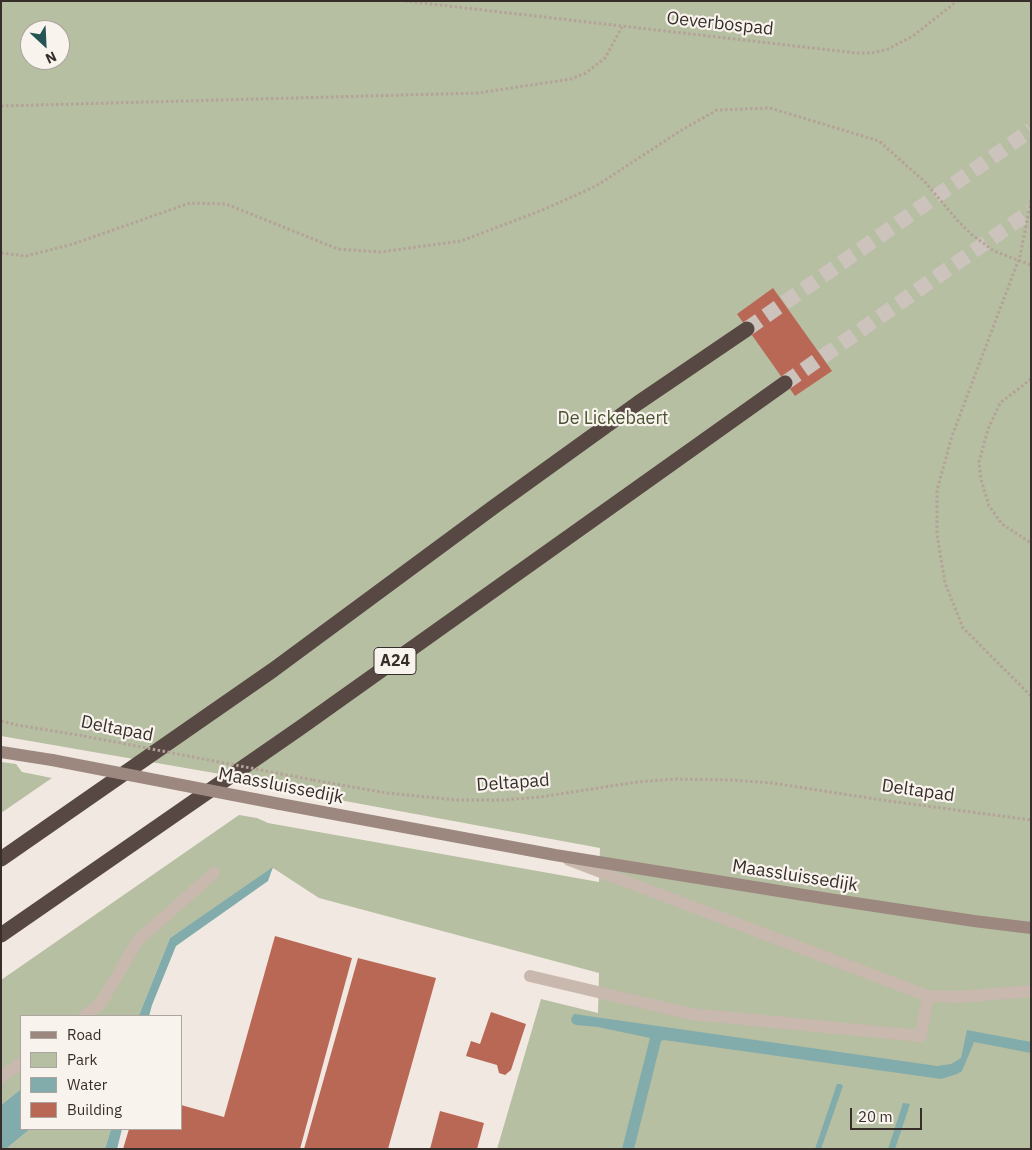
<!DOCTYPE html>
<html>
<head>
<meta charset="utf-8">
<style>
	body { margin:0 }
	#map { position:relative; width:1032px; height:1150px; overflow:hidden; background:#f1e8e1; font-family:"IBM Plex Sans",sans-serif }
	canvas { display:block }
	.frame { position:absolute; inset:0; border:2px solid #372e2b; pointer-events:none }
	.legend { position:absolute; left:20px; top:1015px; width:162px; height:115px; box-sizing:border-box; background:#f9f3ed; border:1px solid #aba49f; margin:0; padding:6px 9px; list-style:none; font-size:15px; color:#372e2b }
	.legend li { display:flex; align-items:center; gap:10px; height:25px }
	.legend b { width:25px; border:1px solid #aba49f }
	.north { position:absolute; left:20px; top:20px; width:50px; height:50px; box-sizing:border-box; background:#f9f3ed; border:1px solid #aba49f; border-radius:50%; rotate:155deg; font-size:14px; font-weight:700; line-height:20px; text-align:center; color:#372e2b }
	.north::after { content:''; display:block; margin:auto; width:18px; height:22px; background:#255455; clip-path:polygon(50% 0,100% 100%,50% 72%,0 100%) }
	.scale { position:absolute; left:850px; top:1108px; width:72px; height:22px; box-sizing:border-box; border:2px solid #372e2b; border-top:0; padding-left:6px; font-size:15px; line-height:18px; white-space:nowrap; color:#372e2b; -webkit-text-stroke:4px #f9f3ed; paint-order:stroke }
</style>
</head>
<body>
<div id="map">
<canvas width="1032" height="1150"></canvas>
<div class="frame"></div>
<ul class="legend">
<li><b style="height:6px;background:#9c887f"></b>Road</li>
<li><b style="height:14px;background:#b7bfa2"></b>Park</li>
<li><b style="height:14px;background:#82abab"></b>Water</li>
<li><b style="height:14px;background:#ba6856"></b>Building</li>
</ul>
<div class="north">N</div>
<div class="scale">20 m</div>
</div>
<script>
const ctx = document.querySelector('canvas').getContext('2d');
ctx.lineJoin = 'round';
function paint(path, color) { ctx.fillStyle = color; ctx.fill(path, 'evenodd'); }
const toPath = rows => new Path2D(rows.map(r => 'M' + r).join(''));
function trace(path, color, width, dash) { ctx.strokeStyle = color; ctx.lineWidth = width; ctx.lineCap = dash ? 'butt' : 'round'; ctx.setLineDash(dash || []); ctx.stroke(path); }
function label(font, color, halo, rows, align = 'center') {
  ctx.font = font + ' "IBM Plex Sans",sans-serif'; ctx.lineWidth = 4.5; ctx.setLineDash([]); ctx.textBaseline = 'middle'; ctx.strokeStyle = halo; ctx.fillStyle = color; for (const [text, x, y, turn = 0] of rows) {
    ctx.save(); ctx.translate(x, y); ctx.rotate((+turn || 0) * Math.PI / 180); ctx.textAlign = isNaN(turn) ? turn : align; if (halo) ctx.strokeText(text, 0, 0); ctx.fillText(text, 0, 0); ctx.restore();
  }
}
paint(toPath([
	[1,1,1031,1,1031,1149,497,1149,541,999,598,1013,599,973,319,898,273,868,170,938,139,1015,21,1016,21,1089,1,1105,1,980,239,815,257,818,268,823,599,882,600,848,323,797,324,792,1,736],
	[30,30,60,30,60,60,30,60],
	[1,762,16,764,22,772,52,778,1,813],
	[30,1129,111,1129,105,1149,6,1149]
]), '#b7bfa2');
paint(toPath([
	[273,867,268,881,176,946,152,1005,149,1016,137,1016,139,1015,170,938],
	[574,1014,937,1066,951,1064,961,1058,967,1030,1031,1042,1031,1053,974,1042,962,1071,957,1074,941,1079,664,1040,661,1041,634,1149,622,1149,650,1038,598,1027,576,1025,572,1023,571,1019],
	[837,1084,841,1084,843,1086,821,1149,815,1149],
	[21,1089,21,1129,30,1129,6,1149,1,1149,1,1105],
	[903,1103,910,1104,895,1149,888,1149],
	[111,1129,122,1129,117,1149,105,1149]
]), '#82abab');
paint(toPath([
	[773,288,832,371,795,396,737,314],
	[275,936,352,958,300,1149,123,1149,129,1129,181,1129,181,1105,224,1117],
	[358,958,436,978,388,1149,304,1149],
	[491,1012,526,1024,511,1070,505,1075,499,1073,497,1065,466,1056,471,1041,480,1044],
	[440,1111,484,1123,477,1149,430,1149]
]), '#ba6856');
trace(toPath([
	[747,329,1031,130],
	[785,383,1031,211]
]), '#ccc3bd', 15, [15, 8]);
trace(toPath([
	[405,1,856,53,872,53,888,49,913,36,957,1],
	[1,106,478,93,571,79,586,73,605,58,622,27],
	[1031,201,1020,256,952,436,937,490,937,534,945,583,963,628,1031,696],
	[1,253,26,256,73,244,190,203,226,204,338,249,380,252,461,241,545,209,596,186,680,131,717,110,770,108,879,141,925,182,957,220,971,234,994,251,1031,265],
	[1031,379,1000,403,988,429,979,462,981,479,989,506,1002,524,1031,543],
	[1,721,17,725,84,736],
	[313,780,387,793,457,800,502,800,540,797,637,782,675,779,731,780,772,783,882,800,1031,820]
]), '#b4a298', 3, [2.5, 2.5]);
trace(toPath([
	[569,860,928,996,959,997,1031,991],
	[530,976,691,1014,921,1036,928,996],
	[84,1016,101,1003,138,940,214,873],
	[1,1077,21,1063]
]), '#c8b8ad', 12);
trace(toPath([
	[1,752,52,760],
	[280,804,555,855,835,900,974,921,1031,928]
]), '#9c887f', 12);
trace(toPath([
	[1,859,273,670,495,506,638,403,747,329],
	[1,935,300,728,785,383]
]), '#574843', 15);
trace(toPath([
	[84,736,313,780]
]), '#b4a298', 3, [2.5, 2.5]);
trace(toPath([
	[52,760,280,804]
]), '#9c887f', 12);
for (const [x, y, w] of [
	[395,661,42]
]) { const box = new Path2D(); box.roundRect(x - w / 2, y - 13.5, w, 27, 4); ctx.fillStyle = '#f9f3ed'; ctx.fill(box); trace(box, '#372e2b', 1); }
label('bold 16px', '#372e2b', null, [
	["A24",395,661]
]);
label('18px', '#372e2b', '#f9f3ed', [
	["Oeverbospad",720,24,6],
	["Deltapad",117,729,11],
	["Deltapad",513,783,-4],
	["Maassluissedijk",281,786,11],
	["Deltapad",918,791,8],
	["Maassluissedijk",795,876,9]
]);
label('18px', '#495331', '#f9f3ed', [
	["De Lickebaert",613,419]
]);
</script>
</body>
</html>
